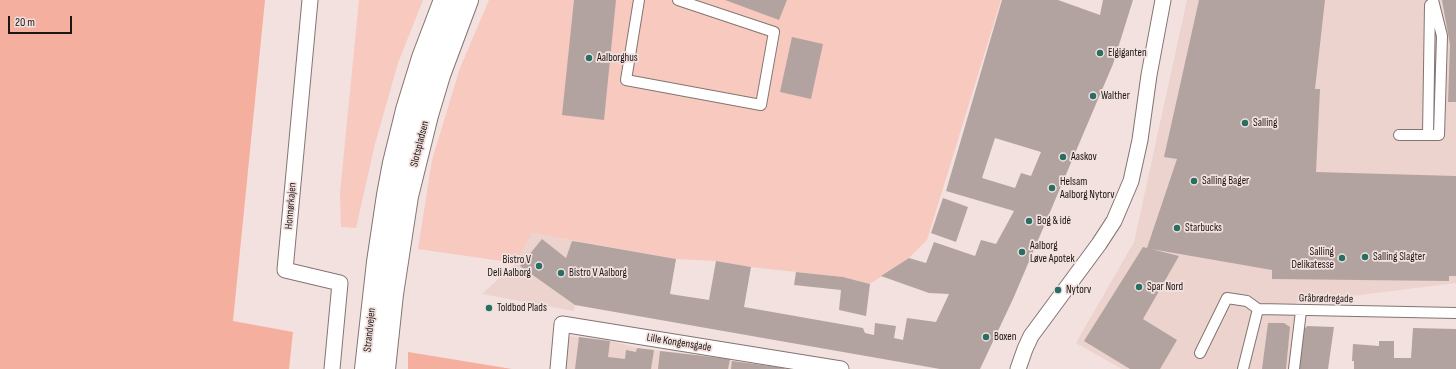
<!DOCTYPE html>
<html>
<head>
<meta charset="utf-8">
<style>
	body { margin:0 }
	#map { position:relative; width:1456px; height:369px; overflow:hidden; background:#f2e1de; font-family:"Sofia Sans Condensed",sans-serif }
	canvas { display:block }
	.scale { position:absolute; left:8px; top:16px; width:64px; height:18px; box-sizing:border-box; border:2px solid #1c1615; border-top:0; padding-left:5px; font-size:12px; line-height:14px; white-space:nowrap; color:#1c1615; -webkit-text-stroke:3px #f2e1de; paint-order:stroke }
</style>
</head>
<body>
<div id="map">
<canvas width="1456" height="369"></canvas>
<div class="scale">20 m</div>
</div>
<script>
const ctx = document.querySelector('canvas').getContext('2d');
ctx.lineJoin = 'round';
function paint(path, color) { ctx.fillStyle = color; ctx.fill(path, 'evenodd'); }
const toPath = rows => new Path2D(rows.map(r => 'M' + r).join(''));
function trace(path, color, width, dash) { ctx.strokeStyle = color; ctx.lineWidth = width; ctx.lineCap = dash ? 'butt' : 'round'; ctx.setLineDash(dash || []); ctx.stroke(path); }
function label(font, color, halo, rows, align = 'center') {
  ctx.font = font + ' "Sofia Sans Condensed",sans-serif'; ctx.lineWidth = 3.5; ctx.setLineDash([]); ctx.textBaseline = 'middle'; ctx.strokeStyle = halo; ctx.fillStyle = color; for (const [text, x, y, turn = 0] of rows) {
    ctx.save(); ctx.translate(x, y); ctx.rotate((+turn || 0) * Math.PI / 180); ctx.textAlign = isNaN(turn) ? turn : align; if (halo) ctx.strokeText(text, 0, 0); ctx.fillText(text, 0, 0); ctx.restore();
  }
}
paint(toPath([
	[1187,0,1447,0,1456,50,1456,283,1296,303,1289,369,1122,369,1076,343,1134,242],
	[532,233,585,243,574,311,482,294,516,263],
	[567,336,610,341,637,348,730,359,732,361,792,369,563,369]
]), '#ecd3cd');
paint(toPath([
	[359,0,423,0,398,63,375,144,356,228,341,227,340,193],
	[489,0,1001,0,927,240,909,258,870,284,843,277,751,267,716,261,676,259,532,233,516,263,418,249,432,160,460,68]
]), '#f7c9bf');
paint(toPath([
	[0,0,265,0,233,321,293,332,289,369,0,369],
	[408,352,512,369,408,369]
]), '#f5af9f');
paint(toPath([
	[574,0,616,0,604,120,562,115],
	[725,0,787,0,779,20],
	[1002,0,1058,0,1100,15,1103,0,1133,0,1113,64,1013,299,980,369,940,369,575,305,520,266,542,239,566,258,572,241,585,243,676,259,670,294,709,300,716,261,751,267,744,307,863,328,865,333,874,335,875,323,896,326,894,338,903,340,907,318,936,322,949,294,929,293,881,276,909,258,926,263,934,242,975,256,981,240,996,244,1014,211,946,191],
	[995,138,1041,152,1031,176,1021,173,1015,188,982,178],
	[1199,0,1325,0,1315,89,1320,89,1316,172,1456,176,1456,276,1449,276,1449,281,1272,279,1272,270,1151,249,1179,256,1143,319,1177,340,1160,369,1130,369,1084,341,1143,247,1147,248,1177,159,1164,157],
	[1442,0,1456,0,1456,102,1448,102,1450,45],
	[792,37,823,44,811,99,780,92],
	[943,198,968,207,956,242,931,233],
	[796,272,843,277,870,284,866,316,839,310,841,290,794,285],
	[1268,323,1284,323,1290,327,1286,369,1262,369],
	[1307,326,1334,327,1328,369,1297,369,1301,333],
	[1413,328,1456,329,1456,369,1354,369,1354,361,1352,361,1353,344,1379,346,1379,341,1394,341,1394,358,1411,358],
	[579,337,610,341,608,357,625,359,626,350,636,352,637,348,654,350,651,369,575,369],
	[660,351,730,359,728,369,658,369],
	[732,361,785,368,784,369,731,369]
]), '#b3a3a0');
const service = toPath([
	[639,0,626,80,761,105,774,32,678,0],
	[1399,135,1439,135,1442,36,1433,0],
	[1428,135,1430,5],
	[1200,353,1227,298,1247,301,1258,309],
	[1243,369,1258,309,1456,313],
	[1294,369,1301,311]
]);
const pedestrian = toPath([
	[310,0,285,270,340,283,332,369],
	[558,369,562,324,841,369],
	[1018,369,1025,349,1031,336,1099,244,1114,221,1131,181,1140,140,1149,75,1163,0]
]);
const secondary = toPath([
	[366,369,378,262,388,195,394,163,407,110,423,58,445,0],
	[384,369,392,294,407,196,427,115,439,75,467,0]
]);
trace(service, '#837471', 12);
trace(pedestrian, '#837471', 17);
trace(secondary, '#837471', 24);
trace(service, '#fff', 10);
trace(pedestrian, '#fff', 15);
trace(secondary, '#fff', 22);
for (const [x, y, r, color] of [
	[1100,53,4,"#276e65"],
	[589,58,4,"#276e65"],
	[1093,96,4,"#276e65"],
	[1245,123,4,"#276e65"],
	[1063,157,4,"#276e65"],
	[1194,181,4,"#276e65"],
	[1052,188,4,"#276e65"],
	[1029,221,4,"#276e65"],
	[1177,228,4,"#276e65"],
	[1022,252,4,"#276e65"],
	[1365,257,4,"#276e65"],
	[1342,258,4,"#276e65"],
	[539,266,4,"#276e65"],
	[561,273,4,"#276e65"],
	[1139,287,4,"#276e65"],
	[1058,290,4,"#276e65"],
	[489,308,4,"#276e65"],
	[986,337,4,"#276e65"]
]) { const dot = new Path2D(); dot.arc(x, y, r, 0, 2 * Math.PI); ctx.fillStyle = color; ctx.fill(dot); trace(dot, '#f2e1de', 1.5); }
label('11px', '#1c1615', '#f2e1de', [
	["Elgiganten",1108,53],
	["Aalborghus",597,58],
	["Walther",1101,96],
	["Salling",1253,123],
	["Aaskov",1071,157],
	["Salling Bager",1202,181],
	["Helsam",1060,182],
	["Aalborg Nytorv",1060,195],
	["Bog & idé",1037,221],
	["Starbucks",1185,228],
	["Aalborg",1030,246],
	["Løve Apotek",1030,259],
	["Salling",1334,252,"right"],
	["Delikatesse",1334,265,"right"],
	["Salling Slagter",1373,257],
	["Bistro V",531,260,"right"],
	["Deli Aalborg",531,273,"right"],
	["Bistro V Aalborg",569,273],
	["Spar Nord",1147,287],
	["Nytorv",1066,290],
	["Toldbod Plads",497,308],
	["Boxen",994,337]
], 'left');
label('11px', '#1c1615', '#f2e1de', [
	["Slotspladsen",420,144,-76],
	["Honnørkajen",291,206,-85],
	["Gråbrødregade",1326,299,1],
	["Strandvejen",370,330,-84],
	["Lille Kongensgade",679,343,9]
]);
</script>
</body>
</html>
